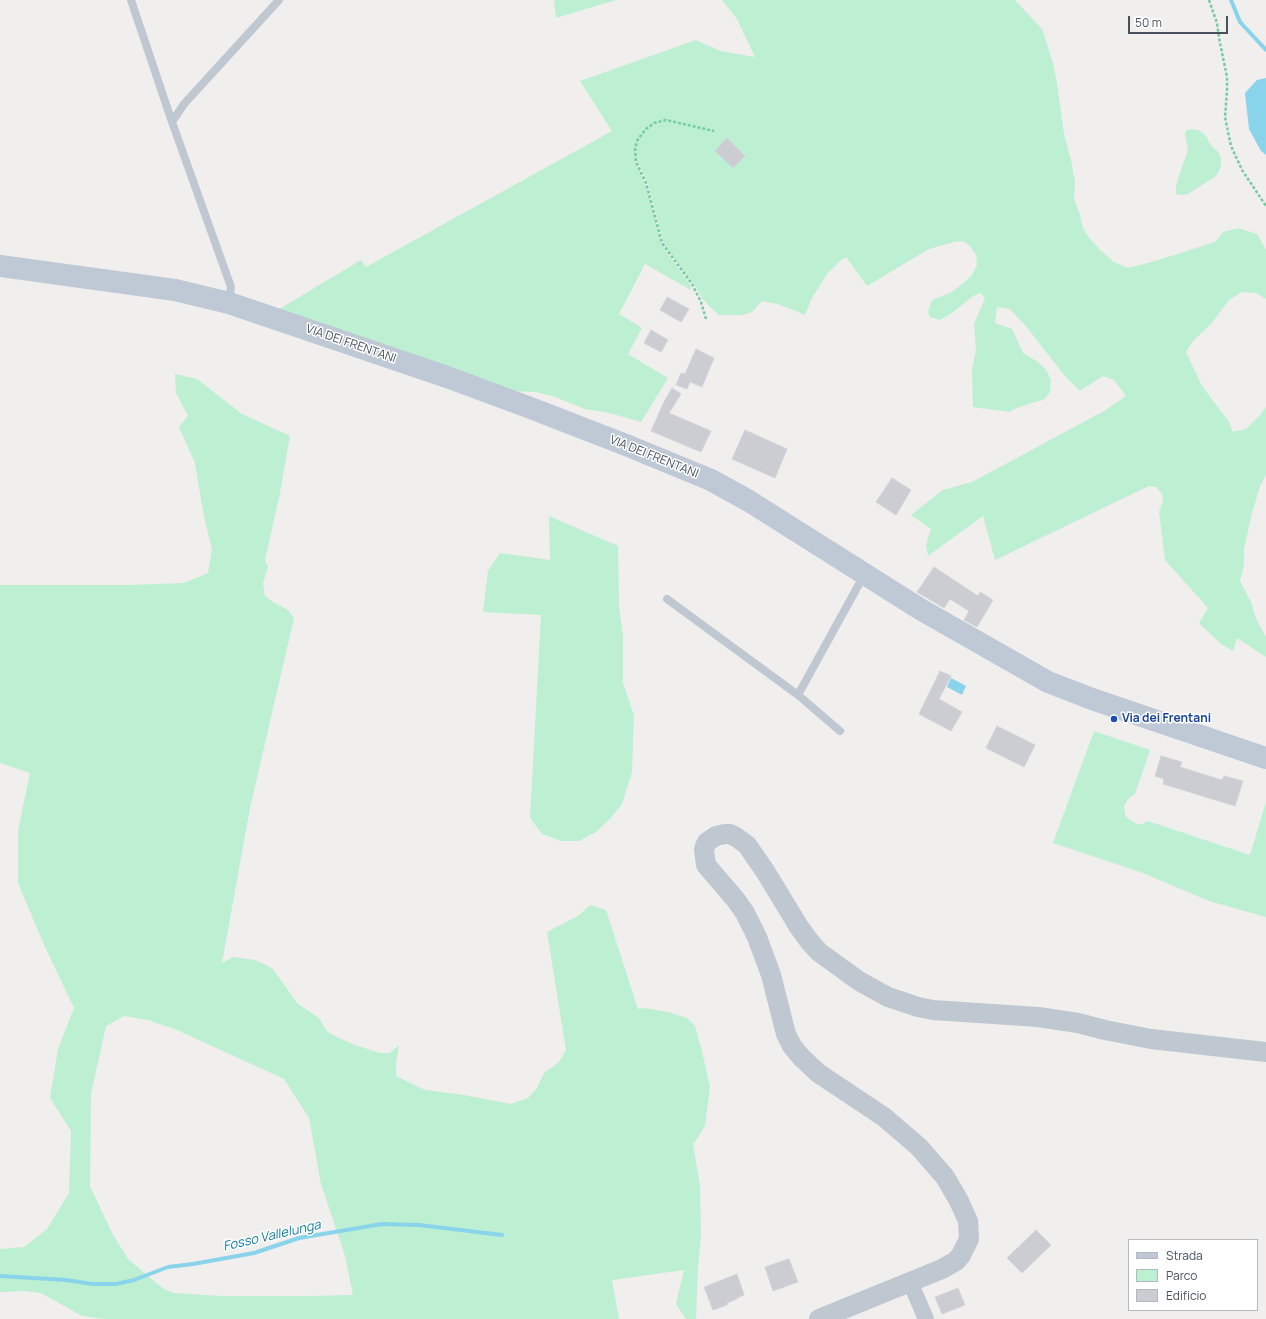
<!DOCTYPE html>
<html>
<head>
<meta charset="utf-8">
<style>
	body { margin:0 }
	#map { position:relative; width:1266px; height:1319px; overflow:hidden; background:#f1eeee; font-family:Manrope,sans-serif }
	canvas { display:block }
	.legend { position:absolute; left:1128px; top:1239px; width:130px; height:72px; box-sizing:border-box; background:#fff; border:1px solid #b5b9be; margin:0; padding:5px 7px; list-style:none; font-size:12px; color:#47515c }
	.legend li { display:flex; align-items:center; gap:8px; height:20px }
	.legend b { width:20px; border:1px solid #b5b9be }
	.scale { position:absolute; left:1128px; top:16px; width:100px; height:18px; box-sizing:border-box; border:2px solid #47515c; border-top:0; padding-left:5px; font-size:12px; line-height:14px; white-space:nowrap; color:#47515c; -webkit-text-stroke:3px #fff; paint-order:stroke }
</style>
</head>
<body>
<div id="map">
<canvas width="1266" height="1319"></canvas>
<ul class="legend">
<li><b style="height:5px;background:#bfc9d5"></b>Strada</li>
<li><b style="height:11px;background:#bdefd2"></b>Parco</li>
<li><b style="height:11px;background:#cbcdd3"></b>Edificio</li>
</ul>
<div class="scale">50 m</div>
</div>
<script>
const ctx = document.querySelector('canvas').getContext('2d');
ctx.lineJoin = 'round';
function paint(path, color) { ctx.fillStyle = color; ctx.fill(path, 'evenodd'); }
const toPath = rows => new Path2D(rows.map(r => 'M' + r).join(''));
function trace(path, color, width, dash) { ctx.strokeStyle = color; ctx.lineWidth = width; ctx.lineCap = dash ? 'butt' : 'round'; ctx.setLineDash(dash || []); ctx.stroke(path); }
function label(font, color, halo, rows, align = 'center') {
  ctx.font = font + ' Manrope,sans-serif'; ctx.lineWidth = 3; ctx.setLineDash([]); ctx.textBaseline = 'middle'; ctx.strokeStyle = halo; ctx.fillStyle = color; for (const [text, x, y, turn = 0] of rows) {
    ctx.save(); ctx.translate(x, y); ctx.rotate((+turn || 0) * Math.PI / 180); ctx.textAlign = isNaN(turn) ? turn : align; if (halo) ctx.strokeText(text, 0, 0); ctx.fillText(text, 0, 0); ctx.restore();
  }
}
paint(toPath([
	[554,0,616,0,556,18],
	[722,0,1015,0,1042,29,1053,63,1057,83,1064,134,1071,160,1075,182,1074,199,1080,215,1083,228,1090,239,1100,250,1114,262,1128,268,1155,261,1215,242,1223,232,1238,228,1257,234,1266,250,1266,299,1256,293,1242,292,1229,300,1211,324,1193,341,1186,352,1202,386,1229,422,1233,432,1246,429,1260,415,1266,407,1266,475,1260,486,1252,513,1244,549,1244,565,1240,581,1251,602,1256,619,1266,637,1266,657,1237,638,1233,651,1221,644,1199,623,1208,608,1165,560,1159,512,1163,500,1162,494,1156,487,1149,486,995,560,983,516,928,556,926,545,931,529,911,515,943,490,972,482,1104,411,1126,396,1114,380,1103,376,1080,391,1064,375,1025,325,1010,309,997,307,995,323,1012,329,1023,353,1038,362,1046,370,1051,380,1050,392,1045,399,1019,407,1009,412,973,407,972,369,976,350,974,324,985,298,980,293,973,296,952,313,940,320,930,317,928,312,932,300,952,292,966,281,972,275,977,265,976,255,970,246,963,241,954,242,929,249,867,286,846,257,839,262,827,274,812,298,805,315,778,304,763,301,759,304,752,312,742,315,719,315,713,310,702,298,695,286,664,245,648,184,637,161,634,158,649,194,658,231,663,247,691,286,691,290,645,264,619,314,642,328,628,354,668,378,641,422,606,412,585,409,555,397,536,392,509,391,276,311,361,260,366,267,612,131,580,81,696,40,720,51,755,57,737,19],
	[1192,129,1199,130,1206,136,1210,144,1218,152,1221,158,1221,167,1216,176,1188,194,1182,195,1176,194,1176,186,1179,176,1188,150,1185,133,1187,130],
	[175,374,197,379,242,414,290,436,279,498,265,560,268,567,263,583,265,596,273,602,288,610,294,618,250,808,222,963,233,957,255,960,272,968,298,1004,319,1018,324,1027,328,1032,337,1037,355,1045,380,1053,390,1053,399,1045,396,1063,396,1076,425,1090,464,1095,511,1104,528,1098,537,1088,544,1073,559,1062,566,1050,547,932,578,916,590,905,606,910,638,1009,644,1008,668,1012,687,1018,695,1026,701,1047,710,1087,705,1126,693,1145,700,1185,701,1237,698,1266,696,1319,686,1319,676,1304,684,1270,612,1280,619,1319,105,1319,82,1316,41,1293,24,1291,0,1292,0,1249,24,1247,47,1229,69,1193,71,1131,50,1098,58,1049,74,1008,45,947,18,883,18,831,30,773,0,763,0,585,129,585,184,583,208,573,212,549,204,517,195,463,179,427,188,416,176,393],
	[124,1016,148,1020,177,1030,284,1079,309,1118,321,1184,345,1256,353,1295,308,1296,222,1296,173,1293,161,1287,128,1259,112,1233,90,1186,91,1094,106,1026],
	[549,516,618,546,619,607,623,635,623,683,634,715,632,772,622,804,610,819,596,832,579,841,561,841,542,834,530,818,541,615,483,612,488,571,500,553,550,560],
	[1094,731,1150,750,1135,794,1129,798,1124,806,1125,815,1131,821,1137,824,1142,824,1148,821,1250,855,1266,802,1266,917,1209,901,1143,873,1053,843]
]), '#bdefd2');
paint(toPath([
	[1266,78,1266,155,1261,151,1249,129,1245,93,1257,80],
	[951,678,966,686,962,695,947,687]
]), '#8ad4eb');
trace(toPath([
	[1231,0,1240,22,1266,50],
	[0,1276,66,1280,92,1284,116,1284,134,1280,168,1267,193,1264,254,1253,299,1238,382,1224,419,1225,502,1235]
]), '#8ad4eb', 4);
const building = toPath([
	[727,138,745,156,733,168,715,151,727,138],
	[667,297,689,309,681,322,660,310,667,297],
	[651,330,668,340,661,352,644,343,651,330],
	[696,349,714,358,702,387,690,382,687,389,676,385,681,373,685,374,696,349],
	[672,388,681,394,669,413,711,431,701,452,651,431,664,402,672,388],
	[745,430,787,449,775,478,732,459,745,430],
	[892,478,911,490,896,515,876,502,892,478],
	[934,567,978,596,980,592,993,600,977,627,964,620,969,611,950,599,944,608,917,592,934,567],
	[940,671,951,676,939,699,962,712,951,731,919,714,940,671],
	[997,726,1035,745,1024,767,986,748,997,726],
	[1161,756,1182,762,1180,767,1222,780,1224,776,1243,781,1235,806,1163,784,1164,779,1155,776,1161,756],
	[1036,1230,1051,1245,1022,1273,1007,1258,1036,1230],
	[789,1259,798,1282,773,1291,765,1267,789,1259],
	[737,1274,744,1295,737,1298,737,1299,727,1303,727,1305,713,1310,704,1287,737,1274],
	[958,1288,965,1305,942,1314,935,1297,958,1288]
]);
paint(building, '#cbcdd3');
trace(building, '#d2d4da', 1);
trace(toPath([
	[1209,0,1217,23,1219,38,1227,77,1227,91,1225,117,1231,146,1242,170,1266,206],
	[706,319,701,302,692,284,662,243,646,183,636,162,635,148,638,139,646,129,654,123,666,120,714,131]
]), '#75cca4', 2.5, [3, 2]);
trace(toPath([
	[131,0,172,122],
	[229,302,231,287,172,122,184,104,279,0],
	[667,599,798,695,864,575],
	[798,695,840,731]
]), '#bfc8d0', 8);
trace(toPath([
	[910,1282,926,1319]
]), '#bfc8d0', 16);
trace(toPath([
	[819,1319,942,1269,956,1261,961,1255,969,1239,968,1221,959,1201,945,1177,919,1147,884,1117,818,1073,801,1057,792,1046,786,1034,771,975,757,937,745,913,736,900,706,865,704,850,705,846,707,842,716,836,725,834,730,834,736,837,747,845,765,871,799,927,810,942,819,952,859,981,888,997,918,1007,933,1010,1038,1017,1078,1023,1105,1030,1151,1039,1266,1052]
]), '#bfc8d0', 20);
trace(toPath([
	[0,266,175,290,229,303,447,377,528,407,626,445,711,480,749,501,920,609,1048,682,1092,699,1266,758]
]), '#bfc9d5', 22);
for (const [x, y, r, color] of [
	[1114,719,4,"#1a4fb4"]
]) { const dot = new Path2D(); dot.arc(x, y, r, 0, 2 * Math.PI); ctx.fillStyle = color; ctx.fill(dot); trace(dot, '#fff', 1.5); }
label('12px', '#47515c', '#fff', [
	["VIA DEI FRENTANI",351,344,19],
	["VIA DEI FRENTANI",654,457,22]
]);
label('bold 12px', '#164399', '#fff', [
	["Via dei Frentani",1122,719]
], 'left');
label('italic 13px', '#0d7ca1', '#fff', [
	["Fosso Vallelunga",272,1236,-13]
]);
</script>
</body>
</html>
